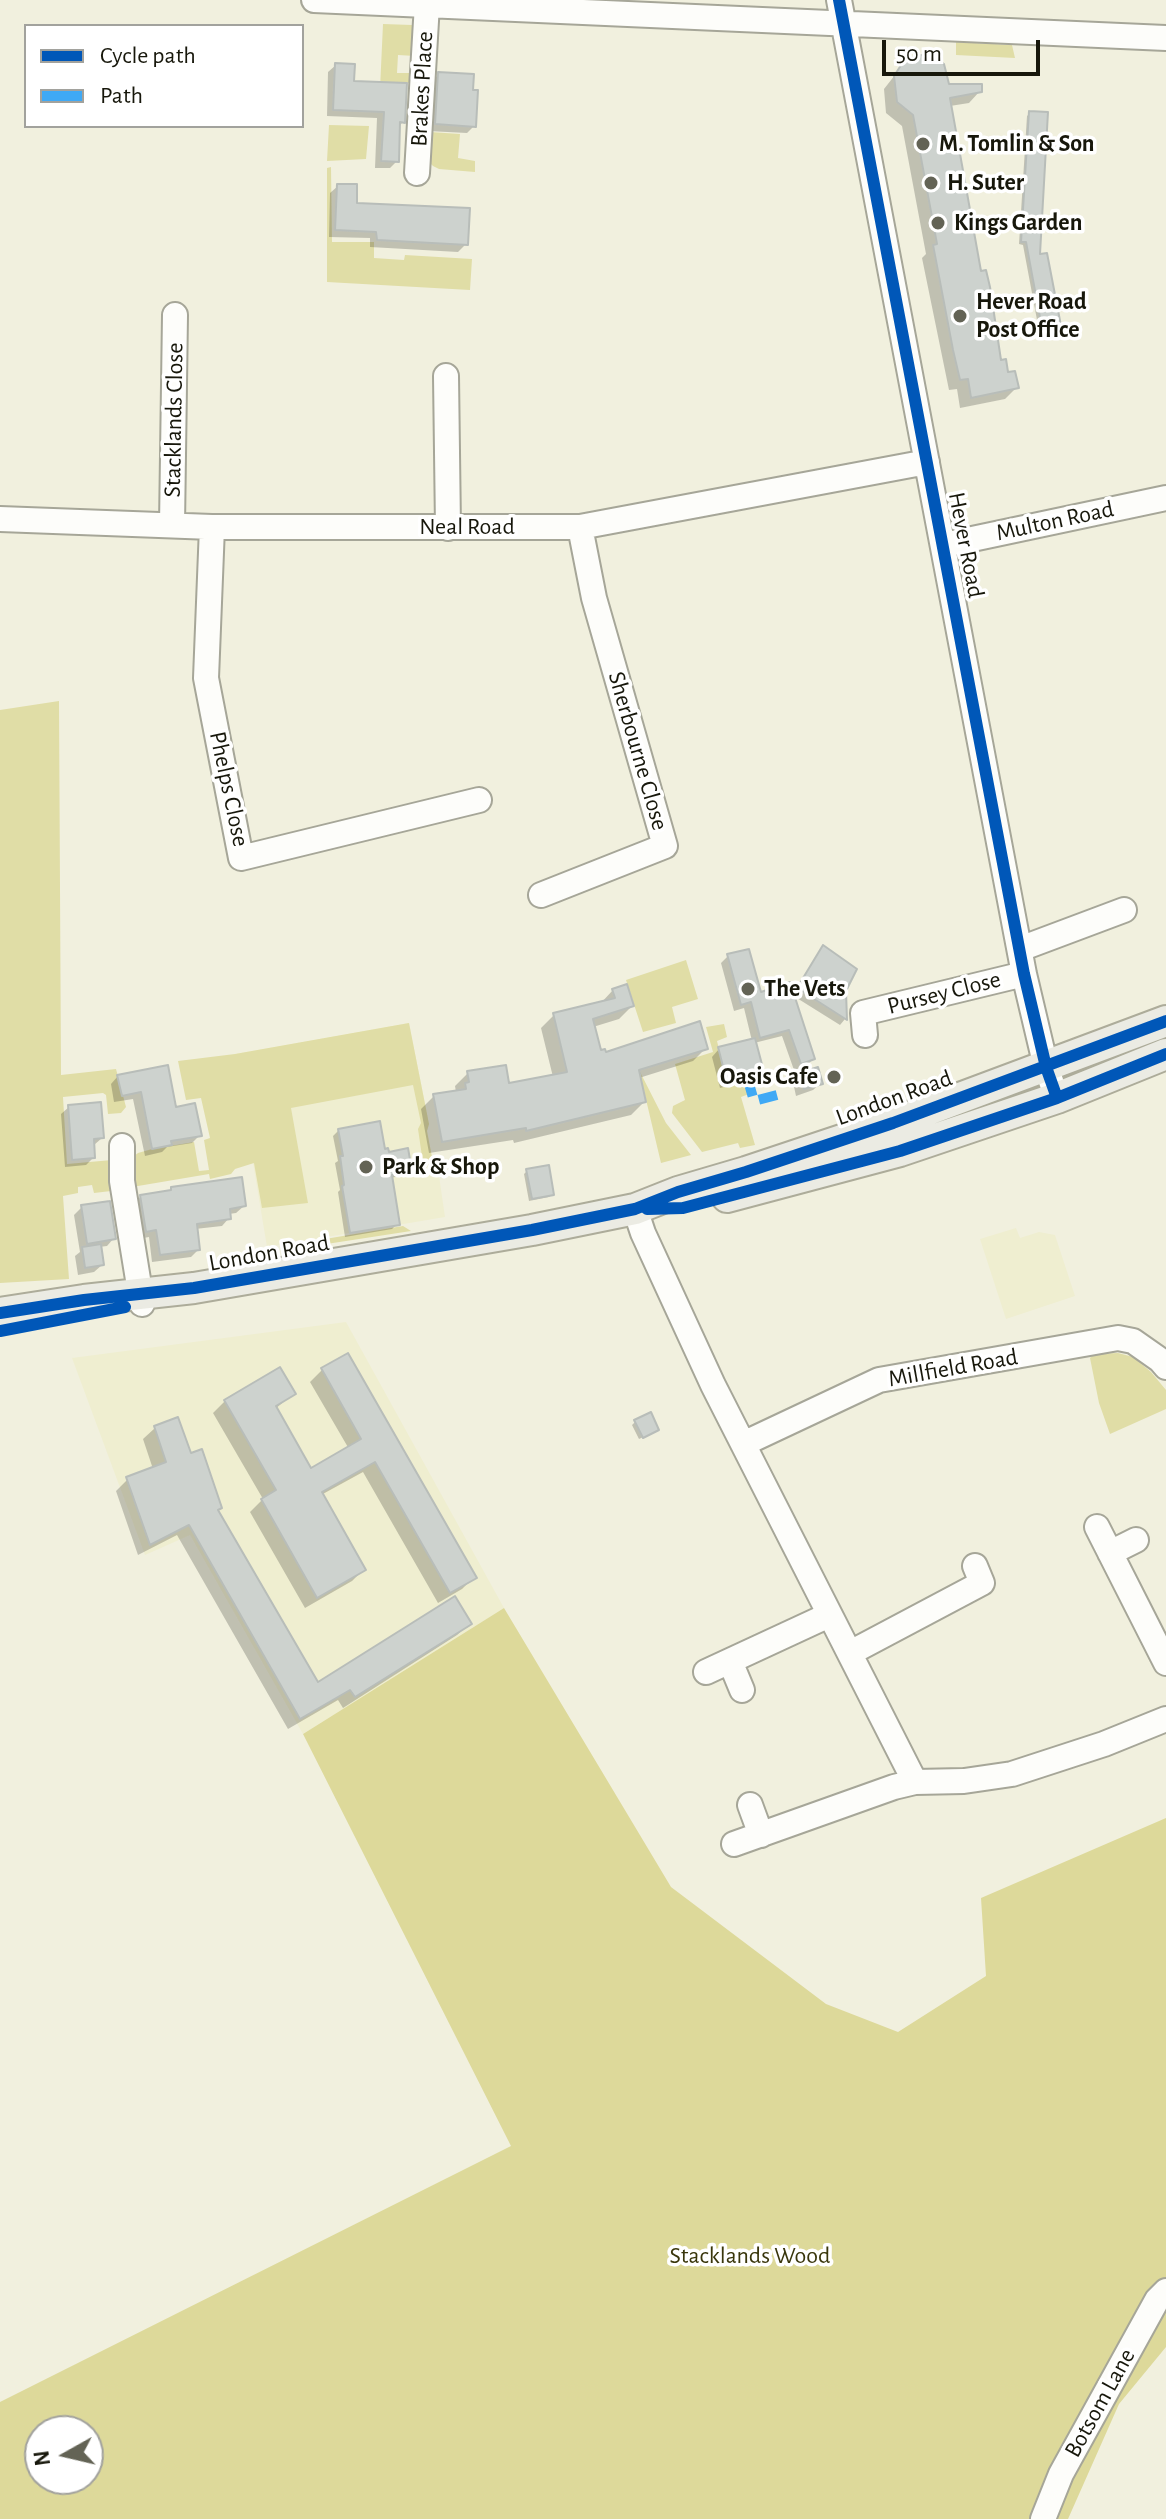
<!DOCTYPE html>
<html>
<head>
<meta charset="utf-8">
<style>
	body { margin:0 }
	#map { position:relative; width:1166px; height:2519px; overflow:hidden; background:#f1f0de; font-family:"Alegreya Sans",sans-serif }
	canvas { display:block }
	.legend { position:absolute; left:24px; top:24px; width:280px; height:104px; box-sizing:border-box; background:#fff; border:2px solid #a2a29d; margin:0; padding:10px 14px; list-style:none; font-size:24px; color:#17170b }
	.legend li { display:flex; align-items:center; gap:16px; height:40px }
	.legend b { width:40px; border:2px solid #a2a29d }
	.north { position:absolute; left:24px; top:2415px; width:80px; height:80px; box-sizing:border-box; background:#fff; border:2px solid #a2a29d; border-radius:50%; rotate:262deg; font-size:22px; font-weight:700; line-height:32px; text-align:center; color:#17170b }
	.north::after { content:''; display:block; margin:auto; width:28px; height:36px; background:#636355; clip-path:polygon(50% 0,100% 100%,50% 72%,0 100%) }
	.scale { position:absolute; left:882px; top:40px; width:158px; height:36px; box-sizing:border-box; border:4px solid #17170b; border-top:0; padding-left:10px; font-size:24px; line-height:28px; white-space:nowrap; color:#17170b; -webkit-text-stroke:6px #fff; paint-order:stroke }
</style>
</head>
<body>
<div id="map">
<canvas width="1166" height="2519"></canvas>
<ul class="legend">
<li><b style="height:10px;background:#0057b8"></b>Cycle path</li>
<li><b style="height:10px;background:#3fa9f5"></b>Path</li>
</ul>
<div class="north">N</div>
<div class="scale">50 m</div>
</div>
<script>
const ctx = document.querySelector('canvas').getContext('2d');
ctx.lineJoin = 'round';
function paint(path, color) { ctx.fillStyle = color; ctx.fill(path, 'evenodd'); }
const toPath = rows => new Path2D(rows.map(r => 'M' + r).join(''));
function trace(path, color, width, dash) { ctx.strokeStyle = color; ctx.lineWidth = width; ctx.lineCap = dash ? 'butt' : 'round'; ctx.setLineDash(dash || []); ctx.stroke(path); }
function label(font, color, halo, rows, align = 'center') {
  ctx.font = font + ' "Alegreya Sans",sans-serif'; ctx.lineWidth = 7; ctx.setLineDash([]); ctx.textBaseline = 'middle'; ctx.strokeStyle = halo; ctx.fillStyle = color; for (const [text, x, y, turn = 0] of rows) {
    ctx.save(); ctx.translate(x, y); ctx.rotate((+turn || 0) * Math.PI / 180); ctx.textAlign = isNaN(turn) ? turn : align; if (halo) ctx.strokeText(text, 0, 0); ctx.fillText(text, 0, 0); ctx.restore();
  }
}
paint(toPath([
	[409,1023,429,1124,427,1131,432,1161,438,1169,445,1217,267,1247,235,1054],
	[1016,1228,1020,1238,1039,1232,1055,1235,1075,1296,1006,1319,980,1239],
	[346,1322,504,1608,303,1734,190,1535,145,1555,72,1358]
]), '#efeed0');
paint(toPath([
	[383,24,412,25,415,28,415,56,398,55,397,73,410,73,410,83,385,82,385,89,380,89],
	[956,42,1012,45,1015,58,956,55],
	[329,125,369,126,366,159,327,161],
	[430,132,460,134,458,158,475,161,475,172,439,169,433,166,429,162],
	[331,167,332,242,374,242,374,258,404,260,405,255,472,259,470,290,327,282,327,168],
	[59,701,61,1075,116,1069,126,1107,121,1113,108,1114,106,1095,103,1093,63,1097,67,1164,112,1160,116,1200,112,1200,111,1191,94,1193,92,1185,78,1187,78,1193,63,1196,69,1279,0,1283,0,710],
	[686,960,698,999,672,1007,676,1023,643,1032,626,980],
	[409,1023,429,1124,427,1131,433,1162,423,1163,418,1129,421,1123,413,1085,291,1108,308,1203,262,1208,254,1163,235,1169,231,1174,210,1179,209,1174,132,1187,134,1156,138,1153,152,1149,194,1142,199,1171,209,1170,204,1140,210,1138,201,1098,186,1100,178,1061,235,1054],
	[724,1024,727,1037,717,1041,728,1086,745,1082,749,1094,741,1097,755,1145,740,1148,738,1143,702,1152,672,1113,673,1106,685,1100,675,1064,713,1052,706,1027],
	[639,1070,666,1123,691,1155,661,1163],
	[403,1226,411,1231,320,1245,325,1239],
	[1118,1353,1133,1357,1151,1372,1166,1390,1166,1409,1110,1434,1099,1403,1090,1358,1094,1354]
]), '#e0dda6');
paint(toPath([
	[504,1608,671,1887,826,2004,898,2032,986,1976,981,1898,1166,1818,1166,2347,1119,2404,1068,2519,0,2519,0,2402,511,2146,303,1734],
	[40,2431,88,2431,88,2479,40,2479]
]), '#ddd99a');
paint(toPath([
	[906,61,947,86,980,91,969,103,950,106,980,273,1000,362,1016,388,1005,399,960,408,957,389,949,390,922,258,926,254,902,126,886,113,884,89],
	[336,65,352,83,403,122,398,127,397,161,390,168,375,168,377,118,327,116,328,72],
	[439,74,474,126,467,133,428,131,431,82],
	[1030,113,1038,257,1059,330,1056,333,1040,336,1023,245,1019,244,1027,116],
	[338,186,354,205,466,244,458,252,370,247,370,238,329,237,330,193],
	[823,948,844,990,845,1019,840,1025,792,995],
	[728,956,759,995,788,985,813,1059,806,1066,794,1070,782,1036,754,1043,762,1072,754,1079,720,1088,712,1057,719,1049,752,1041,744,1008,734,1011,721,963],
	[613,990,632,1006,619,1019,593,1027,599,1053,605,1055,706,1048,693,1061,639,1078,644,1102,631,1115,514,1143,513,1140,429,1153,421,1109,434,1096,456,1092,455,1086,468,1073,507,1085,553,1077,541,1028,554,1015,600,1004],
	[800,1075,821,1083,813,1090,796,1096,793,1082],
	[118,1076,175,1109,200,1135,192,1143,167,1147,162,1152,145,1156,133,1099,114,1102,111,1084],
	[69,1107,102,1138,94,1145,93,1158,86,1165,65,1167,61,1114],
	[338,1131,384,1151,410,1170,405,1175,390,1178,397,1224,392,1229,345,1237,338,1192,340,1190,335,1163,338,1161,333,1136],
	[527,1171,552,1194,549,1197,529,1201,524,1174],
	[172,1189,244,1206,236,1213,229,1214,229,1218,222,1226,195,1229,198,1250,191,1257,152,1262,149,1237,138,1239,133,1205,140,1197,167,1193],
	[82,1207,114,1238,107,1246,99,1247,102,1265,94,1272,78,1275,75,1256,80,1252,74,1215],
	[348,1355,474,1577,462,1589,438,1603,363,1472,321,1495,364,1569,352,1581,305,1608,250,1512,263,1499,213,1413,225,1401,293,1394,275,1409,310,1471,349,1449,310,1382,322,1370],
	[635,1422,654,1432,639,1439,632,1425],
	[155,1428,190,1456,217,1511,317,1685,469,1624,457,1635,343,1708,338,1700,288,1729,177,1535,138,1555,116,1491,128,1479,153,1469,143,1439]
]), '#0003');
const building = toPath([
	[930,53,944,64,949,84,982,84,982,92,950,98,981,271,986,270,990,287,1001,360,1006,359,1008,372,1015,371,1019,388,971,398,968,379,960,380,953,350,933,245,937,244,913,115,897,102,894,76,905,59,930,53],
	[335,63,355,64,354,81,407,83,405,123,400,122,399,162,381,161,384,112,333,110,335,63],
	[438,72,474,74,473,90,478,90,476,127,435,124,438,72],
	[1029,111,1048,112,1040,254,1047,253,1062,331,1043,334,1026,242,1021,242,1029,111],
	[337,184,357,184,357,203,470,208,468,245,377,240,376,232,335,230,337,184],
	[823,945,857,969,846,991,847,1020,797,988,823,945],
	[749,949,761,992,790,982,815,1059,801,1064,789,1030,760,1038,751,1002,741,1005,727,954,749,949],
	[627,984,634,1006,593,1019,601,1050,605,1049,606,1052,700,1021,708,1049,639,1070,646,1102,526,1131,526,1128,442,1142,433,1094,466,1089,465,1083,469,1082,467,1071,506,1065,509,1083,567,1072,553,1013,615,998,612,989,627,984],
	[755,1038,764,1072,727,1082,718,1047,755,1038],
	[168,1065,176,1107,195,1103,202,1136,171,1141,172,1145,152,1149,141,1092,122,1096,117,1075,168,1065],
	[818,1067,823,1084,804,1089,799,1073,818,1067],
	[101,1102,104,1138,94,1139,95,1158,72,1160,68,1105,101,1102],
	[380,1121,385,1149,388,1148,389,1152,408,1148,412,1171,392,1175,400,1225,350,1233,342,1186,344,1185,340,1156,343,1156,338,1129,380,1121],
	[549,1165,554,1195,532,1199,526,1169,549,1165],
	[242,1177,246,1206,230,1209,231,1219,197,1224,200,1250,160,1255,156,1230,146,1232,140,1195,171,1190,171,1187,242,1177],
	[110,1201,116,1239,87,1244,81,1205,110,1201],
	[101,1244,104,1265,85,1268,82,1247,101,1244],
	[348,1353,477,1578,450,1593,375,1462,322,1492,366,1570,317,1598,261,1499,276,1490,224,1400,280,1367,296,1394,276,1406,311,1468,361,1439,321,1368,348,1353],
	[651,1412,659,1430,643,1438,634,1420,651,1412],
	[178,1417,191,1453,202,1449,222,1508,218,1510,318,1682,455,1596,472,1624,355,1697,350,1690,300,1719,189,1525,150,1545,126,1477,166,1462,154,1426,178,1417]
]);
paint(building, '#cdd2ce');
trace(building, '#b8bdb9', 2);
const minor = toPath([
	[314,0,1166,38],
	[839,0,1024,974,1046,1067,1057,1098],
	[417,173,427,4],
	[446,376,448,528],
	[0,519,212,527,580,527,927,462],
	[172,525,175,315],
	[212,527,206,678,241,858,479,800],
	[944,545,1166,498],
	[541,895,665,846,594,598,580,527],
	[1020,949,1124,910],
	[865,1035,863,1013,1024,974],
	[122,1146,122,1181,142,1304],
	[635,1209,643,1233,713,1385,915,1782],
	[743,1444,879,1380,1118,1338,1133,1341,1160,1360,1166,1367],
	[1097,1527,1166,1663],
	[1110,1553,1136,1540],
	[850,1653,982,1583,975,1566],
	[730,1661,742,1690],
	[706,1672,829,1615],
	[750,1805,761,1835],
	[734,1844,894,1787,915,1782,964,1781,1012,1774,1104,1744,1166,1719],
	[1043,2519,1061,2474,1157,2300,1166,2291]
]);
const major = toPath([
	[727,1197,900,1151,1057,1098,1166,1054],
	[0,1313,84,1300,194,1288,532,1230,635,1209,678,1192,746,1172,893,1123,1166,1021]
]);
trace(minor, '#a6a698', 28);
trace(major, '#adac9a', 34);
trace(minor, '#fdfdfa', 24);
trace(major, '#ebebe3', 30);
trace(toPath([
	[747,1077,754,1101,777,1095]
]), '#3fa9f5', 10, [20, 10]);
trace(toPath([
	[839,0,1024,974,1046,1067,1057,1098],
	[647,1209,683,1208,900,1151,1057,1098,1166,1054],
	[0,1313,84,1300,194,1288,532,1230,635,1209,678,1192,746,1172,893,1123,1166,1021],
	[0,1331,125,1307]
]), '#0057b8', 12);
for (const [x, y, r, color] of [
	[923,144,8,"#636355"],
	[931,183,8,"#636355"],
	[938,223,8,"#636355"],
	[960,316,8,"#636355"],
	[748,989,8,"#636355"],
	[834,1077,8,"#636355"],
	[366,1167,8,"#636355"]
]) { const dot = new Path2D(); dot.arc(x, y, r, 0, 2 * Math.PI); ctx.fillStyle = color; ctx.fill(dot); trace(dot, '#fff', 3); }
label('24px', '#17170b', '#fff', [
	["Brakes Place",422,89,-87],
	["Stacklands Close",174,420,-89],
	["Multon Road",1055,521,-12],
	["Neal Road",467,527],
	["Hever Road",966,545,79],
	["Sherbourne Close",638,751,74],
	["Phelps Close",229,789,78],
	["Pursey Close",944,993,-14],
	["London Road",894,1098,-20],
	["London Road",269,1253,-10],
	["Millfield Road",953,1368,-10],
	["Botsom Lane",1100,2403,-61]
]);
label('bold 24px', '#17170b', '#fff', [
	["M. Tomlin & Son",939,144],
	["H. Suter",947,183],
	["Kings Garden",954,223],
	["Hever Road",976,302],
	["Post Office",976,330],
	["The Vets",764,989],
	["Oasis Cafe",818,1077,"right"],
	["Park & Shop",382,1167]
], 'left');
label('24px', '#39360b', '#fff', [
	["Stacklands Wood",750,2256]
]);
</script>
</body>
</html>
